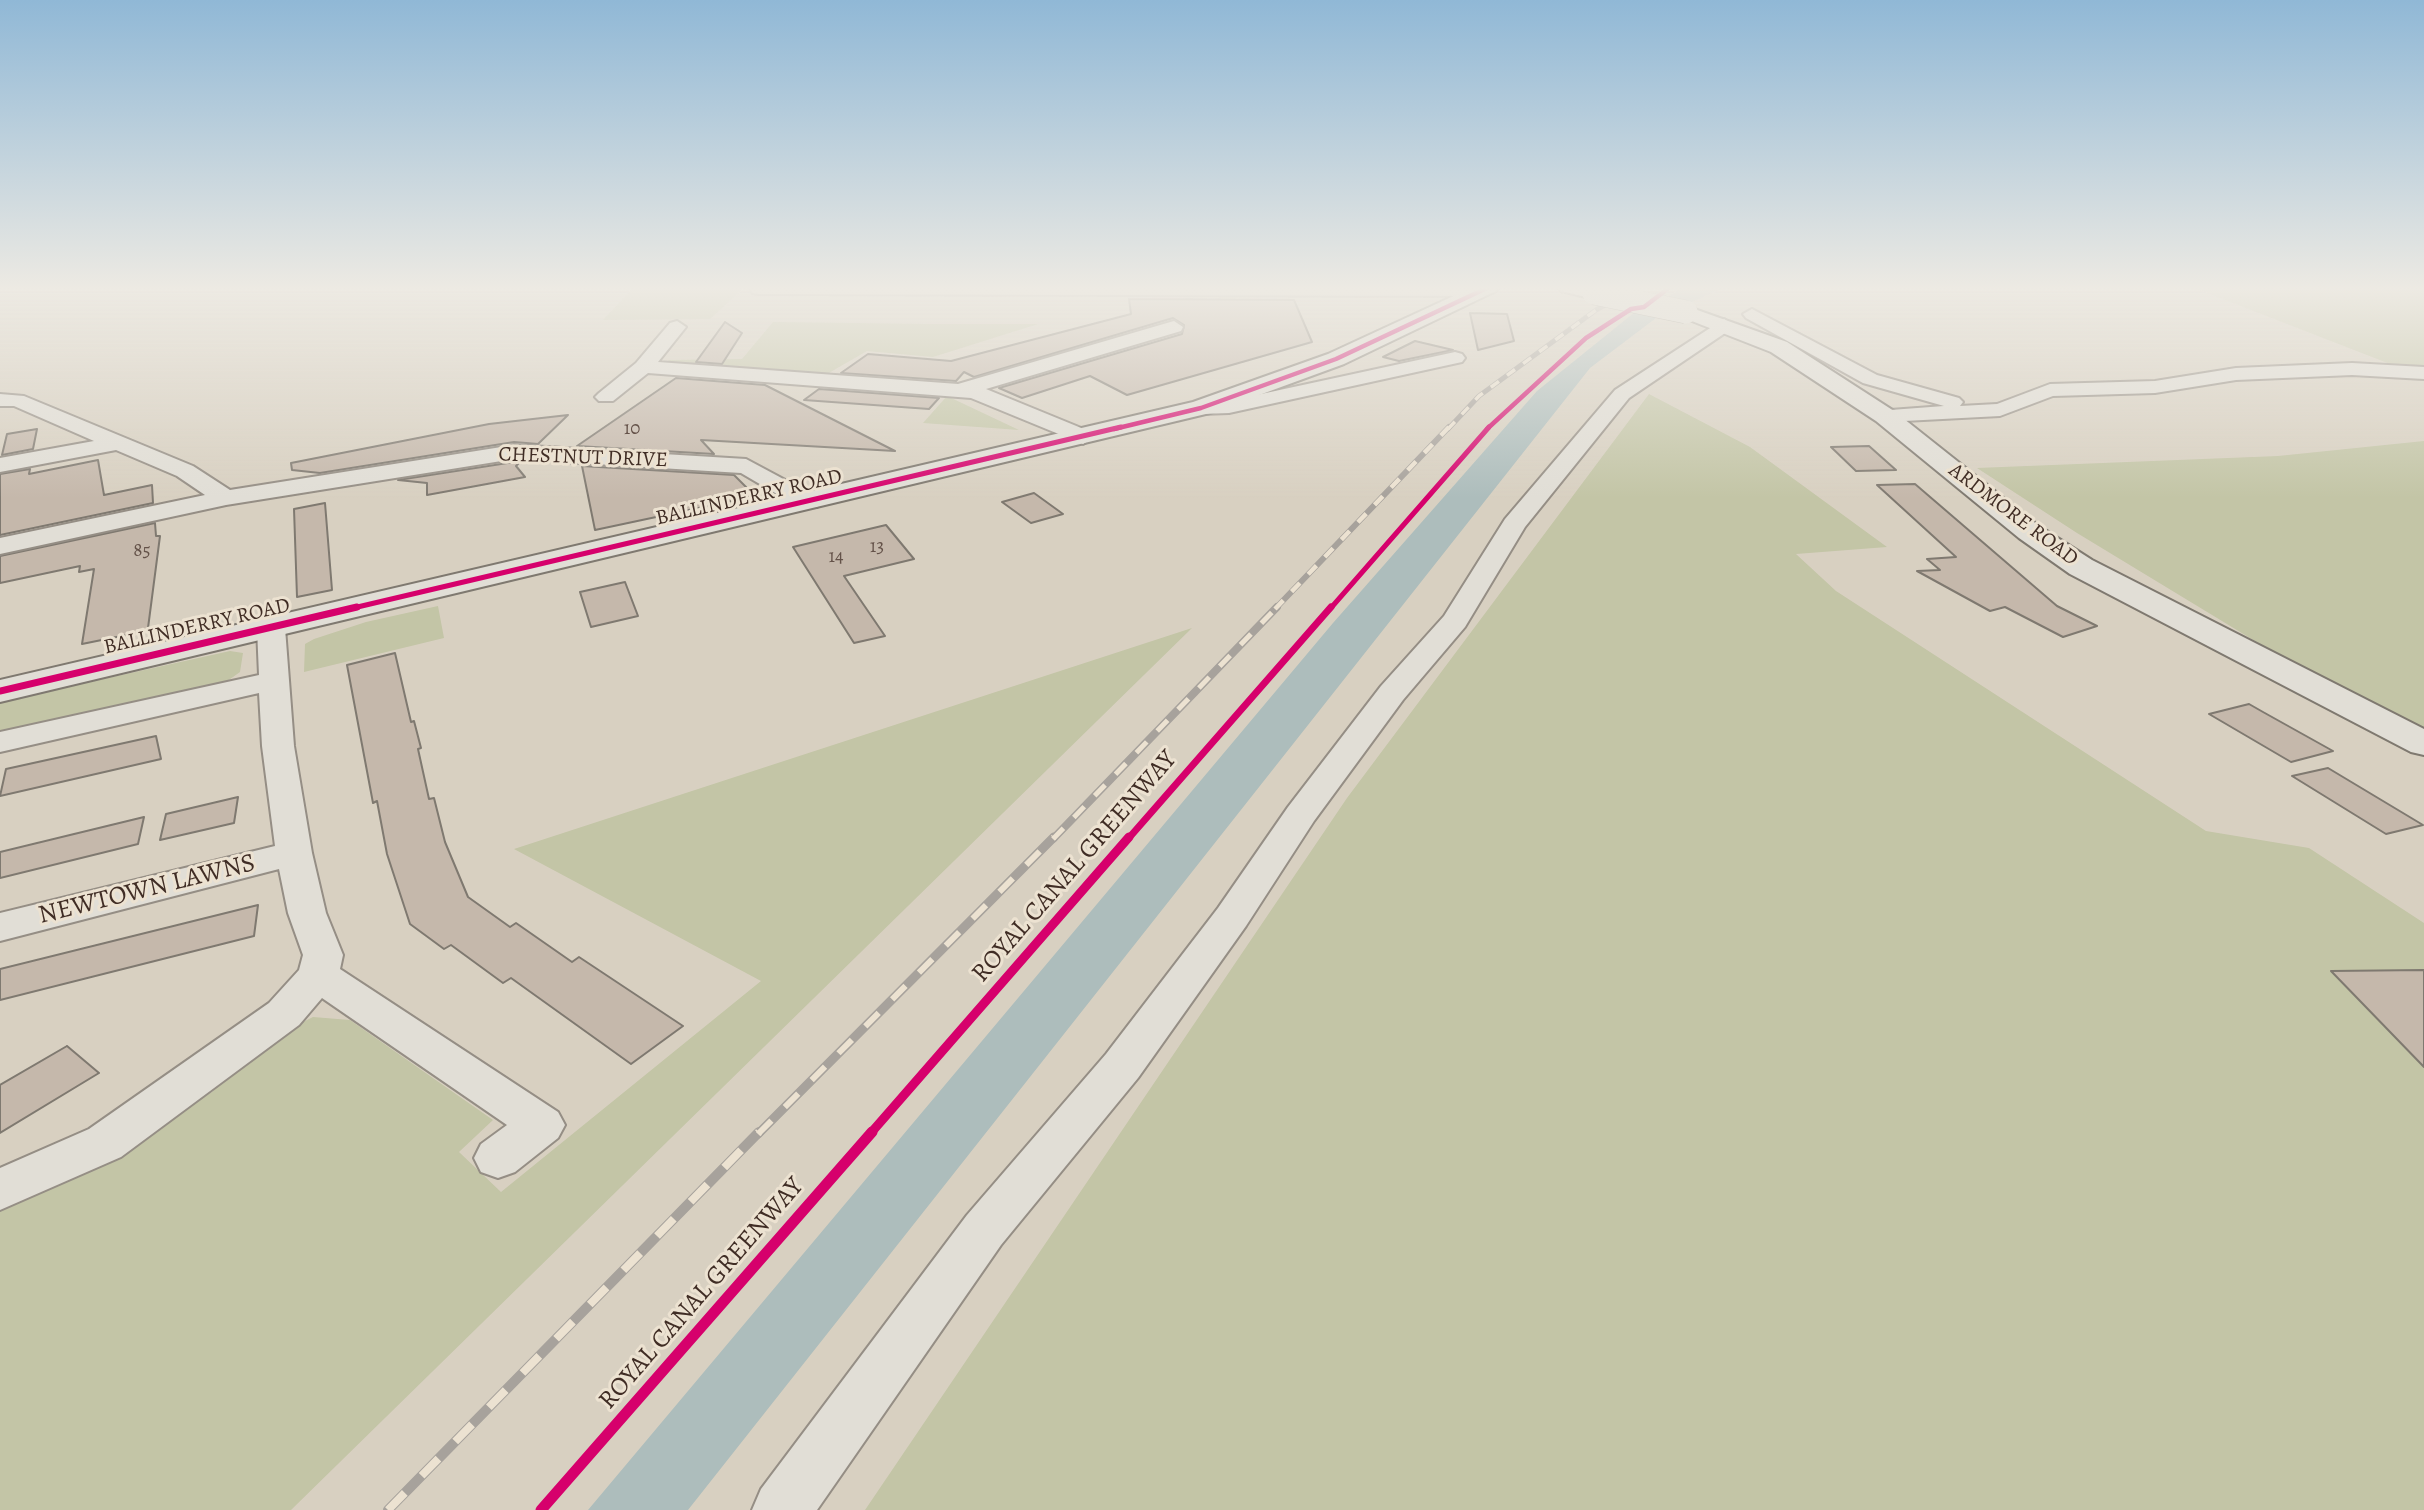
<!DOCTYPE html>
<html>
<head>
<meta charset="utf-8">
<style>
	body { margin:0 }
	canvas { display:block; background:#d8d0c1 }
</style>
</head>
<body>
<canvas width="2424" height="1510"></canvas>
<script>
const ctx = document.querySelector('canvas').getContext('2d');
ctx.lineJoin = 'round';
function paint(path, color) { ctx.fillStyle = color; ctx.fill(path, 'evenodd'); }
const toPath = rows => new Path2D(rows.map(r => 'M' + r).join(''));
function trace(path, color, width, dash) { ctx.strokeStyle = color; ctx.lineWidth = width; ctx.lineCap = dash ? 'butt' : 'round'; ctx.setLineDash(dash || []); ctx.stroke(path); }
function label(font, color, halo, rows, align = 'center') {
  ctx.font = font + ' Alegreya,serif'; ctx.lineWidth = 6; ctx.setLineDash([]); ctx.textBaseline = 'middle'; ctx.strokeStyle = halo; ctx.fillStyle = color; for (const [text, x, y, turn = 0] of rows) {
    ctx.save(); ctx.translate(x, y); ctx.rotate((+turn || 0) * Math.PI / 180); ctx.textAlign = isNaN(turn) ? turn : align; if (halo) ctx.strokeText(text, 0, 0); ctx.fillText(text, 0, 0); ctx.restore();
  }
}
paint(toPath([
	[634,287,745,287,710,319,603,320],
	[2192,287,2424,287,2424,367,2390,364],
	[773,322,930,324,1038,324,933,357,867,351,827,374,663,364,669,360,742,359],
	[1649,394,1750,447,1887,547,1796,554,1836,591,2206,831,2309,848,2424,923,2424,1510,865,1510,1347,798],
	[947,396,1019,430,923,423],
	[2424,441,2424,732,2306,672,2077,533,1977,468,2278,456],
	[438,606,444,638,304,672,305,644,314,639,366,622],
	[1192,628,291,1510,0,1510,0,1210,71,1179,212,1092,273,1037,313,1017,350,1020,493,1120,459,1152,501,1192,761,981,514,849],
	[230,651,243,653,240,672,226,682,0,736,0,702]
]), '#c3c5a6');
paint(toPath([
	[1682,287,1725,287,1656,318,1590,368,688,1510,588,1510,1333,623,1537,391,1635,312,1668,297]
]), '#adbdbc');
const building = toPath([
	[1129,299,1294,300,1312,342,1127,395,1090,376,1022,398,999,388,1182,334,1184,325,1173,318,974,377,964,372,956,381,841,373,868,354,951,361,1131,314,1129,299],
	[1470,313,1507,314,1514,341,1478,350,1470,313],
	[725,322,742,333,722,364,696,362,725,322],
	[1415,341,1453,350,1399,361,1383,357,1415,341],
	[676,378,765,385,895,451,701,440,714,454,577,446,676,378],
	[819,389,939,398,929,409,804,400,819,389],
	[568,415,538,444,514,442,320,473,292,470,291,463,489,424,568,415],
	[37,429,33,449,2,455,7,434,37,429],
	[1869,446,1896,470,1856,471,1831,447,1869,446],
	[98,460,104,495,152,485,153,503,0,535,0,474,30,469,29,474,98,460],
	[514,462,520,462,516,466,525,477,427,495,427,483,398,480,514,462],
	[582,466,734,475,755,496,595,530,582,466],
	[1915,484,2057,606,2097,626,2063,637,2005,607,1990,611,1917,571,1940,570,1927,559,1956,557,1877,485,1915,484],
	[1034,493,1063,514,1031,523,1002,502,1034,493],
	[325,503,332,590,297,597,294,509,325,503],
	[155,523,156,536,160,536,148,628,141,632,82,644,94,569,79,572,80,566,0,583,0,556,155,523],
	[886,525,914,559,844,576,885,636,854,643,793,547,886,525],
	[625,582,638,616,591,627,580,592,625,582],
	[395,653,411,722,414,721,421,748,418,749,429,799,434,798,445,842,468,897,510,927,516,923,572,962,579,957,683,1026,631,1064,511,978,503,983,451,945,444,949,410,924,387,854,377,801,373,803,347,665,395,653],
	[2249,704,2263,712,2333,751,2291,762,2209,714,2249,704],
	[156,736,161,759,0,796,6,769,156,736],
	[2328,768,2423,825,2386,834,2292,776,2328,768],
	[238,797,234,823,160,840,166,814,238,797],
	[144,817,138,844,0,878,0,852,144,817],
	[258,905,254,936,0,1000,0,969,258,905],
	[2424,970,2424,1067,2331,971,2424,970],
	[67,1046,99,1073,0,1133,0,1085,67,1046]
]);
paint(building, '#c5b8ab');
trace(building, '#7f7970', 2);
const street = toPath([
	[751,287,1480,287,1485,291,1476,296,758,294,752,293,751,287],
	[1752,309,1877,375,1959,398,1963,402,1960,406,1997,404,2050,384,2155,381,2236,368,2352,363,2424,367,2424,379,2352,375,2236,380,2155,393,2053,396,2000,416,1885,422,1874,416,1877,411,1944,406,1863,383,1746,318,1743,314,1752,309],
	[1724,319,1733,325,1731,329,1629,398,1525,527,1465,627,1403,700,1314,821,1246,926,1138,1078,1001,1245,817,1510,752,1510,761,1489,967,1215,1106,1054,1218,908,1288,807,1381,686,1444,616,1505,519,1615,390,1724,319],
	[677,321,686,327,658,362,958,384,1167,323,1174,321,1183,327,1181,331,986,389,1091,432,1094,437,1083,444,971,398,648,373,613,401,599,401,595,397,599,393,636,363,670,323,677,321],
	[1455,352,1462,354,1465,358,1462,362,1229,413,1201,414,1190,408,1201,402,1229,401,1455,352],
	[0,394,24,396,193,466,230,490,514,445,746,459,817,497,820,502,817,507,799,507,741,473,514,459,226,505,0,554,0,538,205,495,177,476,116,450,0,472,0,458,94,441,14,406,0,406,0,394],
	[271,619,281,622,285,628,294,746,312,853,326,913,343,955,340,969,558,1112,565,1125,558,1138,515,1172,498,1178,481,1172,474,1158,481,1144,507,1125,322,998,299,1025,121,1157,0,1210,0,1168,89,1129,269,1003,299,970,303,955,288,913,279,869,0,941,0,913,275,846,262,746,259,693,0,752,0,732,259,675,257,628,261,622,271,619]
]);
const secondary = toPath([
	[1473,287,1499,287,1496,291,1344,364,1210,413,0,702,0,680,1193,402,1328,354,1473,287],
	[1558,287,1594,287,1604,293,1594,299,1561,291,1558,287],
	[1686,306,1787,342,1894,411,2039,526,2092,560,2424,729,2424,755,2411,752,2070,574,2019,538,1876,421,1771,352,1679,316,1676,312,1679,308,1686,306]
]);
trace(street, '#958e85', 4);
trace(secondary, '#7f7970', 4);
paint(street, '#e1ded6');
paint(secondary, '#e1ded6');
const railFar4 = toPath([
	[1448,429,1479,396,1596,310,1638,287]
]);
const railFar3 = toPath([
	[1275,609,1449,427]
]);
const railFar2 = toPath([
	[1053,839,1277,607]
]);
const railFar1 = toPath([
	[758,1134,1054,837]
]);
const rail = toPath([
	[388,1510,759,1132]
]);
trace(railFar4, '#a7a29c', 5);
trace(railFar3, '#a7a29c', 6);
trace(railFar2, '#a7a29c', 8);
trace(railFar1, '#a7a29c', 9);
trace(rail, '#a7a29c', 10);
trace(railFar4, '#ece2d1', 3.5, [10]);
trace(railFar3, '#ece2d1', 4.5, [12]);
trace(railFar2, '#ece2d1', 5, [15]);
trace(railFar1, '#ece2d1', 6, [19]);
trace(rail, '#ece2d1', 8, [24]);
const secondaryBridge = toPath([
	[1594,293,1686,312]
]);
trace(secondaryBridge, '#7f7970', 24, []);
trace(secondaryBridge, '#e1ded6', 23);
trace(toPath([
	[1114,429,1201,408,1336,359,1489,287],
	[1487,429,1586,338,1631,309,1644,307,1670,287]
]), '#d6006c', 4.5);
trace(toPath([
	[349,609,1121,427],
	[1330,609,1489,427]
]), '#d6006c', 5);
trace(toPath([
	[0,691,357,607],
	[1128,839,1331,607]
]), '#d6006c', 7);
trace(toPath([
	[870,1134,1129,837]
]), '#d6006c', 9);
trace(toPath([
	[541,1510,872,1132]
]), '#d6006c', 11);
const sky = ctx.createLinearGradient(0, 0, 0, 498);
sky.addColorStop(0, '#90b8d6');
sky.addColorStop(0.58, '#edeae3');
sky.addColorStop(1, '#edeae300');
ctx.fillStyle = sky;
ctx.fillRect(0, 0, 2424, 498);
label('19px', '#645249', null, [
	["10",632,429],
	["13",877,547],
	["85",142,551],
	["14",836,557]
]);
label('21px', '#402d25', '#ece2d1', [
	["CHESTNUT DRIVE",583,458,2],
	["BALLINDERRY ROAD",749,498,-13],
	["ARDMORE ROAD",2013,515,37],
	["BALLINDERRY ROAD",197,627,-13]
]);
label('26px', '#402d25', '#ece2d1', [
	["ROYAL CANAL GREENWAY",1075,867,-49],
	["NEWTOWN LAWNS",147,890,-14],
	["ROYAL CANAL GREENWAY",702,1294,-49]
]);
</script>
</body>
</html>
